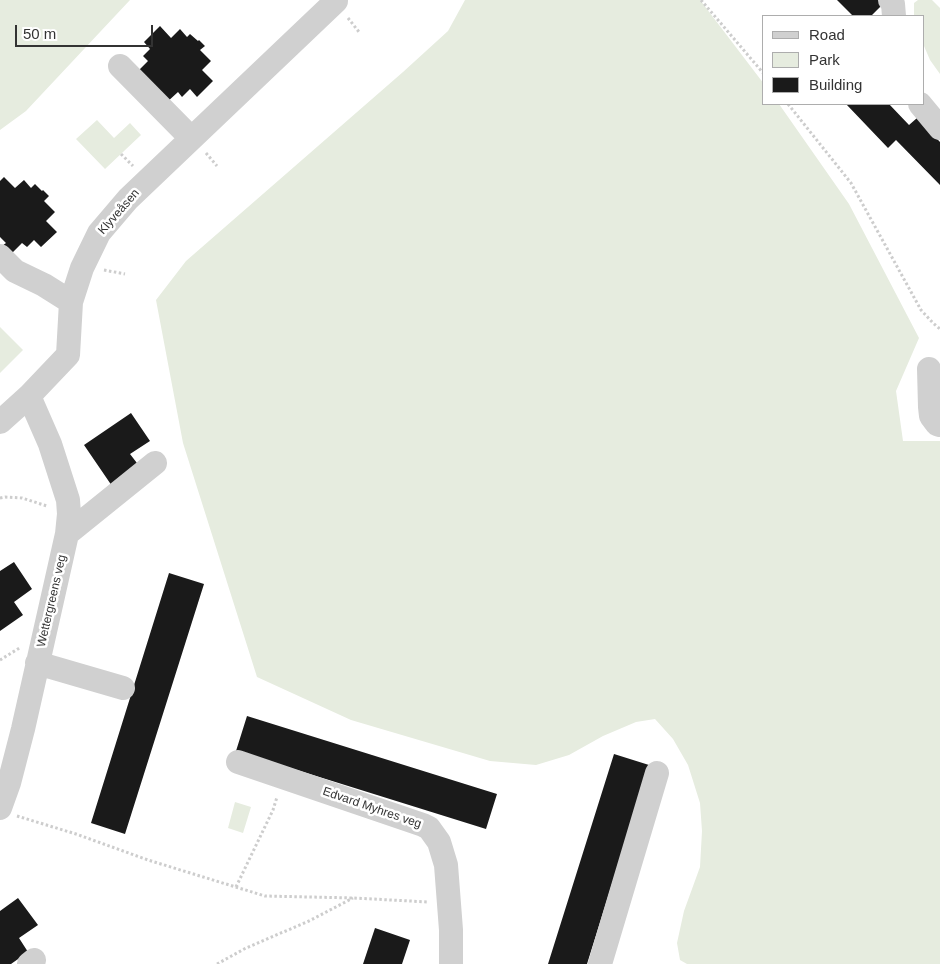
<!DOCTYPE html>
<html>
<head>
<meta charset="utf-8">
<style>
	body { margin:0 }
	#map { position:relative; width:940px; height:964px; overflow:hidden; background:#fff; font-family:Arial,sans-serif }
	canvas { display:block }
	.legend { position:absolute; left:762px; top:15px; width:162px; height:90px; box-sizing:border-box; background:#fff; border:1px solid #adadad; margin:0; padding:6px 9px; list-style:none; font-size:15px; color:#333 }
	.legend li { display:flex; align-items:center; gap:10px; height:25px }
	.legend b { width:25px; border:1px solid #adadad }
	.scale { position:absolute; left:15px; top:25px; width:138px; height:22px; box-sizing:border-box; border:2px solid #333; border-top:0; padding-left:6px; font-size:15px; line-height:18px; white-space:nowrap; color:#333; -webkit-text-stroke:4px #fff; paint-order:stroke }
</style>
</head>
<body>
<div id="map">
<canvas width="940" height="964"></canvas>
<ul class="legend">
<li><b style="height:6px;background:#d0d0d0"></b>Road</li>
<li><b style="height:14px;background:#e6ecdf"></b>Park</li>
<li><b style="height:14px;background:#1a1a1a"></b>Building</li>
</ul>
<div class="scale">50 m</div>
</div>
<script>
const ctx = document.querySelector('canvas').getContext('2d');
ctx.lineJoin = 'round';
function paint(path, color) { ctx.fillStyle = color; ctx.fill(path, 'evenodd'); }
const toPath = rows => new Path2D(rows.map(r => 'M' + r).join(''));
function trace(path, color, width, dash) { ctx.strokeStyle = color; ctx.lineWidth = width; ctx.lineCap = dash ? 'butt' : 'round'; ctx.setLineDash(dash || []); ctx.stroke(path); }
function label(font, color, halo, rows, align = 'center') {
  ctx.font = font + ' Arial,sans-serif'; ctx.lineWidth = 5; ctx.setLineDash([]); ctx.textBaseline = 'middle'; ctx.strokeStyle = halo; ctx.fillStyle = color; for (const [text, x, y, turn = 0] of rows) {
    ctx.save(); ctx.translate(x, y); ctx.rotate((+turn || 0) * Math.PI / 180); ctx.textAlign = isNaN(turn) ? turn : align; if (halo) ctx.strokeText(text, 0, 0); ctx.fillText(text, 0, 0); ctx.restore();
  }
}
paint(toPath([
	[0,0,130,0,26,111,0,130],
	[465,0,700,0,764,84,764,104,779,104,849,204,919,338,896,391,903,441,940,441,940,964,687,964,680,960,677,943,684,911,700,867,702,831,700,803,688,765,673,739,655,719,636,722,603,736,569,755,536,765,490,761,351,720,257,677,183,443,156,300,186,261,403,72,448,31],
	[918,0,932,0,940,8,940,74,930,60,924,46,924,16,914,16,914,3],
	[97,120,114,138,130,123,141,135,105,169,76,139],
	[0,327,23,350,0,373],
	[235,802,251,807,243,833,228,828]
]), '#e6ecdf');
paint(toPath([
	[837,0,880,0,883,4,871,16,853,16],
	[160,26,171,38,180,29,187,37,190,34,198,41,199,40,205,46,200,50,211,61,202,70,213,81,197,97,190,89,182,97,178,92,166,103,136,73,148,61,143,56,150,49,144,42],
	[846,104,889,104,909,125,917,118,940,142,940,185,896,140,888,148],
	[4,177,15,188,24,180,31,188,35,184,42,191,43,190,49,196,44,201,55,212,46,221,57,232,41,247,34,240,27,247,22,243,11,254,2,246,6,243,0,237,0,181],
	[131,413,150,441,130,454,140,467,112,486,84,445],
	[14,562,32,589,14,602,23,615,0,631,0,571],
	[169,573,204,584,125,834,91,823],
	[247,716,497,794,486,829,236,751],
	[614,754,649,765,587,964,548,964],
	[18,898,38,925,19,938,28,952,11,964,0,964,0,911],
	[375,928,410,940,402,964,363,964]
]), '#1a1a1a');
trace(toPath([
	[701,0,764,74],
	[348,18,359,32],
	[788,104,851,183,921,310,933,323,940,329],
	[206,153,217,166],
	[121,154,133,166],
	[104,270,125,274],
	[0,498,5,497,22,498,47,506],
	[0,660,21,647],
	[17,816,76,834,148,860,265,896,354,898,428,902],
	[236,887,273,810,277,797],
	[217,964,246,948,309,921,353,898]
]), '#cdcdcd', 3, [2.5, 2.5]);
trace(toPath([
	[890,0,893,4,894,16],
	[120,66,191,138],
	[920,104,940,128],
	[0,256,15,271,44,285,71,302],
	[929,369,930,407,931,416,937,424,940,425],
	[0,422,29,396,68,355,71,302,82,268,99,233,128,199,336,1,335,0],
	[67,534,155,463],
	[37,663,123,688],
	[238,762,423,825,429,828,439,842,446,865,451,930,451,964],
	[0,808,9,783,23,729,67,534,69,514,68,500,50,444,29,396],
	[29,964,34,960],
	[600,964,657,773]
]), '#d0d0d0', 24);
label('12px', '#333', '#fff', [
	["Klyveåsen",119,212,-49],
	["Wettergreens veg",52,601,-77],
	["Edvard Myhres veg",372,808,19]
]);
</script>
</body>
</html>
